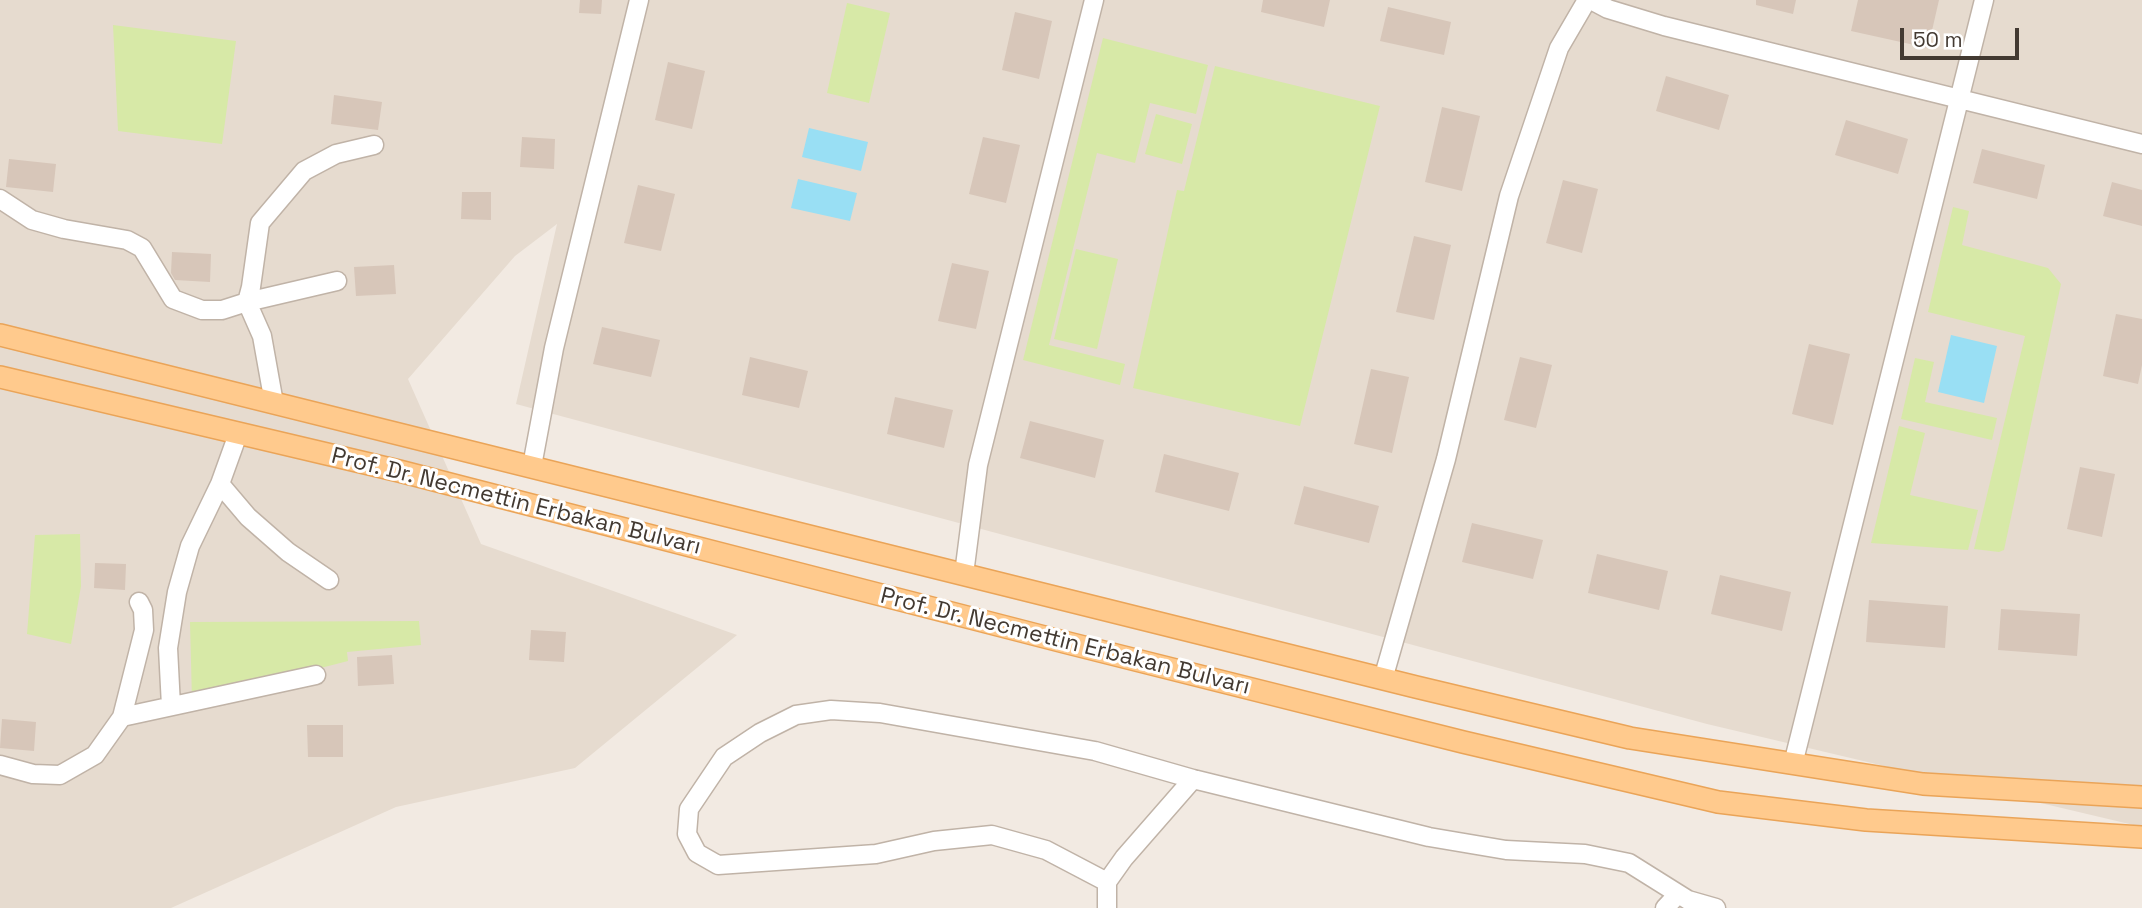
<!DOCTYPE html>
<html>
<head>
<meta charset="utf-8">
<style>
	body { margin:0 }
	#map { position:relative; width:2142px; height:908px; overflow:hidden; background:#f2eae2; font-family:"Space Grotesk",sans-serif }
	canvas { display:block }
	.scale { position:absolute; left:1900px; top:28px; width:119px; height:32px; box-sizing:border-box; border:4px solid #433a32; border-top:0; padding-left:9px; font-size:21px; line-height:24px; white-space:nowrap; color:#433a32; -webkit-text-stroke:5px #fff; paint-order:stroke }
</style>
</head>
<body>
<div id="map">
<canvas width="2142" height="908"></canvas>
<div class="scale">50 m</div>
</div>
<script>
const ctx = document.querySelector('canvas').getContext('2d');
ctx.lineJoin = 'round';
function paint(path, color) { ctx.fillStyle = color; ctx.fill(path, 'evenodd'); }
const toPath = rows => new Path2D(rows.map(r => 'M' + r).join(''));
function trace(path, color, width, dash) { ctx.strokeStyle = color; ctx.lineWidth = width; ctx.lineCap = dash ? 'butt' : 'round'; ctx.setLineDash(dash || []); ctx.stroke(path); }
function label(font, color, halo, rows, align = 'center') {
  ctx.font = font + ' "Space Grotesk",sans-serif'; ctx.lineWidth = 6; ctx.setLineDash([]); ctx.textBaseline = 'middle'; ctx.strokeStyle = halo; ctx.fillStyle = color; for (const [text, x, y, turn = 0] of rows) {
    ctx.save(); ctx.translate(x, y); ctx.rotate((+turn || 0) * Math.PI / 180); ctx.textAlign = isNaN(turn) ? turn : align; if (halo) ctx.strokeText(text, 0, 0); ctx.fillText(text, 0, 0); ctx.restore();
  }
}
paint(toPath([
	[0,0,2142,0,2142,827,1707,724,516,404,557,224,515,256,408,379,481,544,737,635,575,768,396,807,171,908,0,908]
]), '#e6dbcf');
paint(toPath([
	[847,3,890,13,869,103,827,93],
	[113,25,236,41,222,144,118,131],
	[1103,38,1208,65,1196,114,1150,103,1135,163,1097,153,1049,345,1125,364,1120,385,1023,360],
	[1215,66,1380,106,1300,426,1133,388,1177,190,1184,191],
	[1156,114,1192,124,1182,164,1145,154],
	[1953,207,1969,211,1962,245,2048,268,2061,284,2004,550,1999,552,1974,549,2025,336,1928,312],
	[1076,249,1118,259,1097,349,1054,339],
	[1915,358,1934,362,1925,402,1997,418,1992,440,1901,419],
	[1899,426,1925,433,1910,495,1978,510,1968,550,1871,543],
	[80,534,81,586,71,644,27,634,35,535],
	[419,621,421,645,347,652,348,661,192,701,190,622]
]), '#d7e9a7');
paint(toPath([
	[809,128,868,142,861,171,802,157],
	[798,179,857,193,850,221,791,208],
	[1951,335,1997,346,1984,403,1938,392]
]), '#99dff4');
paint(toPath([
	[580,0,602,0,601,14,579,13],
	[1263,0,1330,0,1324,27,1261,12],
	[1756,0,1796,0,1793,14,1756,5],
	[1858,0,1939,0,1928,48,1851,31],
	[1388,7,1451,22,1444,55,1380,41],
	[1015,12,1052,21,1039,79,1002,70],
	[668,62,705,71,692,129,655,120],
	[1666,76,1729,95,1719,130,1656,111],
	[334,95,382,102,378,130,331,124],
	[1442,107,1480,116,1462,191,1425,182],
	[1846,120,1908,139,1898,174,1835,155],
	[522,137,555,139,554,169,520,167],
	[983,137,1020,145,1006,203,969,194],
	[1982,149,2045,165,2037,199,1973,183],
	[9,159,56,164,53,192,6,187],
	[1563,180,1598,189,1582,253,1546,243],
	[2112,182,2142,190,2142,226,2103,216],
	[638,185,675,194,661,251,624,243],
	[462,192,491,192,491,220,461,219],
	[1414,236,1451,245,1434,320,1396,312],
	[172,252,211,254,210,282,175,280,171,273],
	[952,263,989,271,976,329,938,321],
	[394,265,396,294,356,296,354,267],
	[2116,314,2142,319,2142,365,2138,384,2103,376],
	[602,327,660,340,651,377,593,364],
	[1809,344,1850,354,1833,425,1792,414],
	[750,357,808,371,799,408,742,395],
	[1520,357,1552,365,1536,428,1504,420],
	[1371,369,1409,377,1392,453,1354,444],
	[895,397,953,410,944,448,887,434],
	[1030,421,1104,440,1095,478,1020,458],
	[1164,454,1239,473,1229,511,1155,492],
	[2080,467,2115,474,2102,537,2067,529],
	[1304,486,1379,506,1369,543,1294,524],
	[1472,523,1543,540,1533,579,1462,562],
	[1597,554,1668,571,1659,610,1588,593],
	[95,563,126,564,125,590,94,588],
	[1720,575,1791,592,1782,631,1711,614],
	[1869,600,1948,606,1945,648,1866,642],
	[2001,609,2080,614,2077,656,1998,650],
	[531,630,566,632,564,662,529,660],
	[392,655,394,684,358,686,357,657],
	[2,719,36,722,34,751,0,748],
	[307,725,343,725,343,757,308,757]
]), '#d7c6b9');
const minor = toPath([
	[1591,0,1608,9,1664,26,2142,144],
	[0,199,32,220,64,229,127,240,142,248,173,299,202,310,222,310,247,302,251,287,260,223,304,171,336,154,374,145],
	[274,403,262,336,247,302,337,281],
	[532,466,554,348,639,0],
	[220,484,248,517,288,552,329,580],
	[964,574,978,465,1094,0],
	[1383,679,1446,459,1509,196,1559,48,1587,0],
	[171,706,168,648,177,592,190,546,220,484,238,434],
	[122,717,144,630,143,610,139,602],
	[1793,764,1984,0],
	[0,765,33,774,60,775,95,755,122,717,316,675],
	[1107,882,1046,850,992,835,934,841,876,854,718,865,697,853,687,834,689,809,724,757,760,733,796,715,831,710,880,713,1095,751,1193,779,1429,837,1506,850,1585,854,1629,863,1688,900,1716,908],
	[1107,908,1107,882,1124,858,1193,779],
	[1665,908,1678,894]
]);
const major = toPath([
	[0,335,1416,687,1630,738,1923,784,2142,797],
	[0,377,399,471,1064,642,1463,742,1718,802,1866,820,2142,837]
]);
trace(minor, '#c0b3a7', 21);
trace(major, '#eaa458', 24);
trace(minor, '#fff', 18);
trace(major, '#ffca8d', 21);
label('23px', '#433a32', '#fff', [
	["Prof. Dr. Necmettin Erbakan Bulvarı",516,502,14],
	["Prof. Dr. Necmettin Erbakan Bulvarı",1065,642,14]
]);
</script>
</body>
</html>
